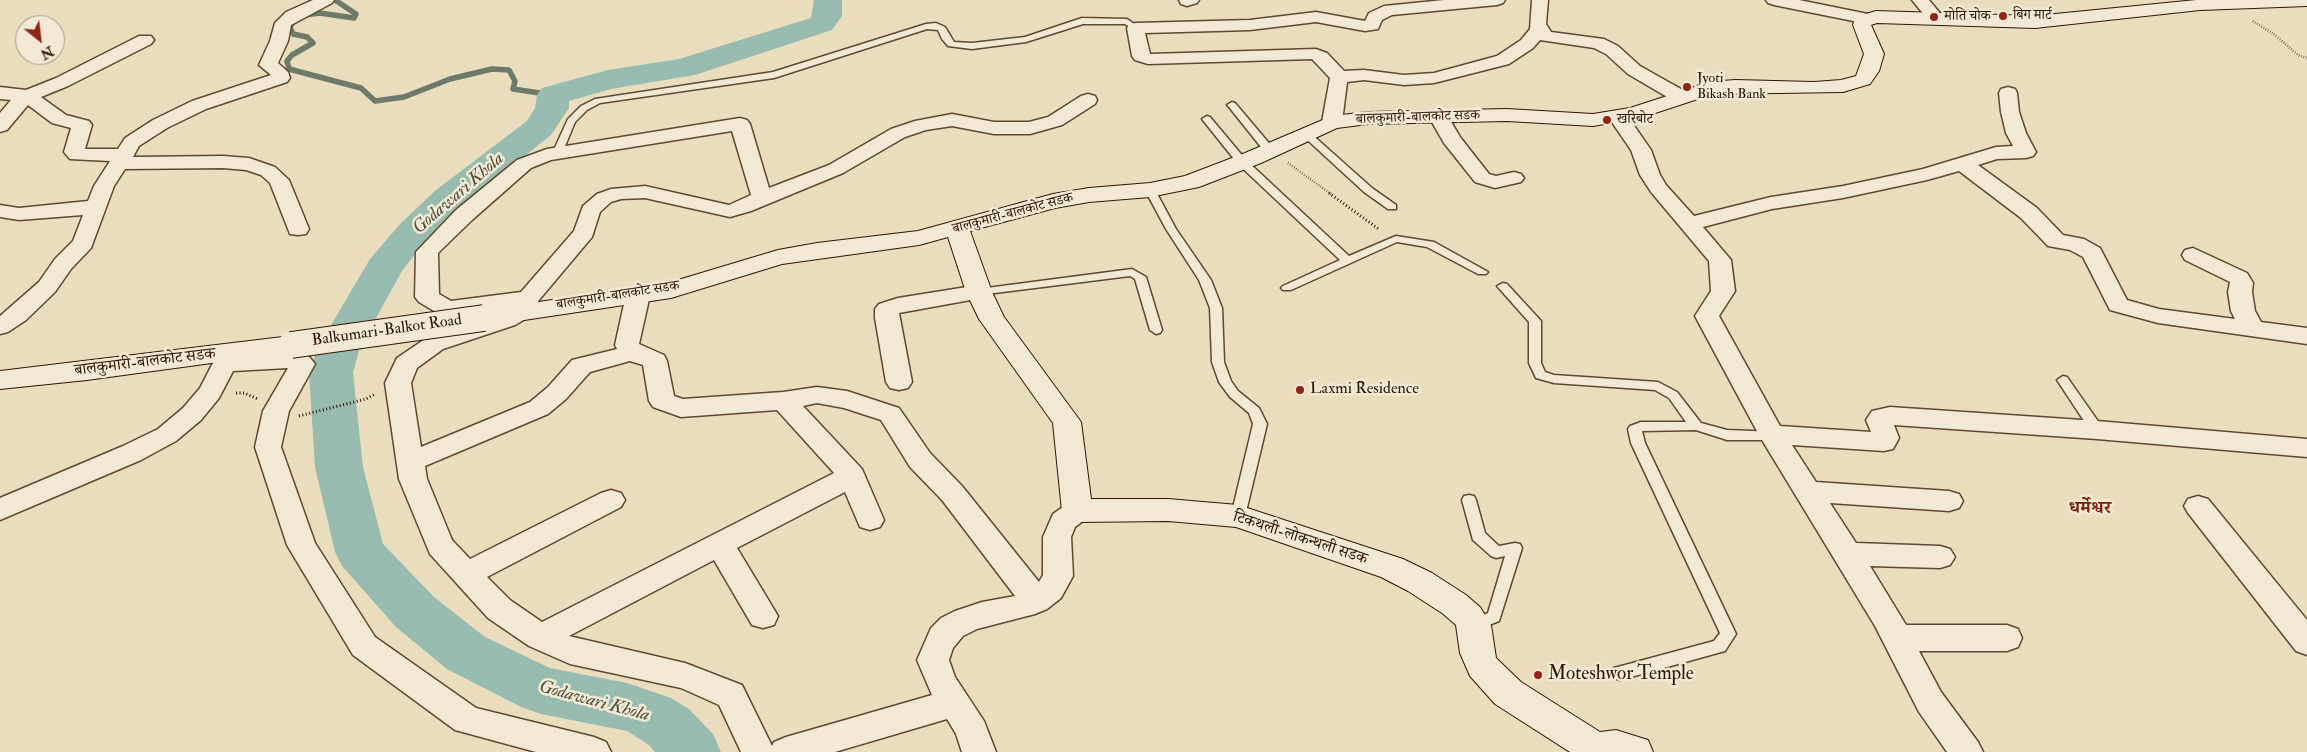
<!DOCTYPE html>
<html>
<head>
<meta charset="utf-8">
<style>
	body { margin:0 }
	#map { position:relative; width:2307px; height:752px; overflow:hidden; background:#e9ddbd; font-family:"IM FELL Double Pica",serif }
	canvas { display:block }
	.north { position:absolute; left:15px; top:15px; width:50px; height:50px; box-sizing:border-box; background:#f1e9d4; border:1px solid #a3957f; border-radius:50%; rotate:151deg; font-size:14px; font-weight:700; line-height:20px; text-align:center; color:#2f1600 }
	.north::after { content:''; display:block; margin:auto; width:18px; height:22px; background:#8f2418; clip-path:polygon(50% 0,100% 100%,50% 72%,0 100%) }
</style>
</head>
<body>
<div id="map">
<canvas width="2307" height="752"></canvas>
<div class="north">N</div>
</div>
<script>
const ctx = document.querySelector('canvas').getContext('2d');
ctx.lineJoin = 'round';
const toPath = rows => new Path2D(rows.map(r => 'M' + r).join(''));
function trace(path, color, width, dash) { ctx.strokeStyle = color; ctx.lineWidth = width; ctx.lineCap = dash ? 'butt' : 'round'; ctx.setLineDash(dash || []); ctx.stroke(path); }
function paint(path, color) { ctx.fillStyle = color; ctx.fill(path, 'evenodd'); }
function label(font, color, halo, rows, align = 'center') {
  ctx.font = font + ' "IM FELL Double Pica","Noto Serif Devanagari",serif'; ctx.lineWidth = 5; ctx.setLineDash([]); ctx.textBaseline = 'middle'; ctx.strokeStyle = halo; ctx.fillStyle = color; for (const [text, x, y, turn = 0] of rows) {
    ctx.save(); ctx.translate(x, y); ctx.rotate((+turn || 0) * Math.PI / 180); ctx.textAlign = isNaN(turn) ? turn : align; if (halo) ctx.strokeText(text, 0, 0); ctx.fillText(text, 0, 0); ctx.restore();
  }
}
trace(toPath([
	[304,15,320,13,354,18,356,14,335,0],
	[294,20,290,27,293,34,307,37,313,43,292,55,287,61,289,69,361,88,375,101,404,97,450,79,492,69,509,70,515,81,513,89,553,95]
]), '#6d7a69', 5.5);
paint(toPath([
	[814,0,842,0,842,16,832,30,695,75,611,89,569,101,569,108,551,135,462,206,426,240,402,271,360,347,353,373,363,467,383,544,434,597,485,637,550,668,627,683,671,698,689,709,713,734,721,752,655,752,649,745,627,731,541,714,521,707,447,669,396,627,342,566,335,552,315,467,309,373,318,347,370,259,400,224,436,190,527,121,535,108,537,95,542,88,608,70,679,59,811,18,814,0]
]), '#97bcaf');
const lane = toPath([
	[1082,18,1127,19,1140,28,1136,31,1125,24,1083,24,1026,42,972,49,948,46,942,39,938,30,927,29,774,78,600,103,587,110,575,122,561,156,553,156,552,154,568,119,581,106,595,99,773,72,926,24,936,23,945,27,954,42,972,43,1025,37,1082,18],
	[1232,102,1235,103,1273,148,1273,152,1265,152,1229,107,1227,105,1232,102],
	[1207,116,1210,117,1246,160,1349,256,1396,236,1434,242,1488,272,1486,274,1478,274,1427,247,1397,242,1291,290,1283,290,1281,288,1283,286,1340,260,1238,164,1202,119,1207,116],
	[1305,130,1308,131,1372,188,1396,205,1396,209,1388,209,1364,192,1302,135,1302,131,1305,130],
	[1150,187,1155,190,1176,229,1211,280,1222,308,1224,362,1231,381,1238,391,1259,408,1267,424,1245,516,1243,520,1238,521,1233,520,1231,516,1253,424,1249,413,1230,397,1219,382,1212,362,1210,308,1199,280,1166,229,1145,190,1150,187],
	[1132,269,1146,277,1162,330,1160,333,1156,334,1150,330,1135,279,1130,276,979,295,973,292,979,289,1132,269],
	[1503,283,1507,284,1541,321,1541,363,1545,372,1554,375,1658,382,1677,392,1701,423,1727,430,1777,432,1779,435,1777,438,1772,440,1727,440,1696,430,1642,431,1645,443,1736,634,1725,651,1620,680,1614,678,1612,673,1614,668,1714,641,1720,633,1631,443,1628,429,1630,426,1641,422,1686,422,1669,398,1655,390,1554,383,1536,378,1529,363,1529,322,1497,286,1503,283],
	[2063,376,2067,377,2102,427,2104,430,2102,433,2092,433,2057,380,2063,376],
	[1469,495,1474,496,1476,500,1485,533,1499,546,1515,543,1520,544,1522,548,1499,621,1474,631,1469,629,1466,625,1469,621,1488,613,1505,556,1496,558,1491,556,1473,540,1462,500,1464,496,1469,495]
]);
const street = toPath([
	[313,0,334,0,332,3,291,25,288,41,278,63,288,72,290,78,287,82,206,109,167,128,139,146,133,157,223,156,249,158,275,167,289,180,309,229,306,234,298,235,290,234,270,183,261,175,246,170,223,168,125,169,114,186,91,248,71,269,55,292,26,320,8,332,0,334,0,316,39,282,55,259,73,241,83,215,19,220,0,217,0,205,19,208,88,201,94,186,110,161,70,159,64,152,71,128,52,123,28,105,7,130,0,132,0,113,11,100,0,99,0,87,26,90,56,78,139,36,151,36,154,40,151,44,68,86,41,97,66,115,89,121,92,125,85,149,118,149,125,138,153,120,192,101,271,75,259,65,270,41,275,23,286,12,313,0],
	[1179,0,1199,0,1197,3,1187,6,1181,4,1179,0],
	[1444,0,1505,0,1503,3,1497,5,1392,15,1382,20,1378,29,1365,31,1316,22,1250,30,1145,33,1150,54,1316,49,1327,53,1344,71,1364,70,1404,75,1434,73,1497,56,1521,40,1530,29,1532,0,1548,0,1546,24,1551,32,1604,39,1618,46,1640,66,1688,93,1690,97,1688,101,1681,103,1674,101,1628,74,1606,54,1594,48,1540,40,1533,48,1509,64,1434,83,1404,85,1364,80,1347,82,1342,122,1339,126,1332,128,1325,126,1322,122,1330,78,1312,59,1148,64,1135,60,1132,56,1127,28,1130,24,1136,23,1250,20,1316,12,1365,21,1369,13,1384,6,1444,0],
	[1766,0,1799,0,1868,14,1874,15,1876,19,1874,23,1868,24,1774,5,1768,3,1766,0],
	[1912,0,1929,0,1944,18,1942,22,1930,22,1912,0],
	[2008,87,2015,89,2017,93,2019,112,2026,133,2036,152,2033,156,2026,158,1997,159,1978,165,2037,208,2063,235,2084,239,2100,248,2127,300,2159,309,2235,319,2231,311,2228,292,2230,282,2185,260,2182,255,2185,250,2193,248,2247,273,2253,283,2252,292,2255,311,2261,322,2307,328,2307,344,2158,323,2110,310,2083,257,2070,250,2048,246,2021,218,1959,171,1927,180,1843,198,1772,209,1703,227,1731,260,1735,291,1719,316,1780,426,1871,432,1866,420,1872,411,1890,407,2097,421,2307,439,2307,457,2097,439,1894,425,1899,438,1893,449,1884,451,1792,445,1816,482,1949,491,1959,494,1963,501,1959,508,1949,511,1830,503,1856,543,1940,546,1950,549,1955,557,1950,565,1940,568,1870,566,1906,625,2007,625,2018,629,2022,638,2018,647,2007,651,1919,651,1941,692,1978,742,1983,752,1947,752,1919,712,1875,626,1759,435,1695,316,1711,291,1709,261,1651,192,1640,175,1631,150,1609,118,1612,114,1619,112,1626,114,1651,150,1660,175,1666,185,1694,216,1771,197,1843,186,1923,169,1996,147,2013,146,2006,133,2001,112,1999,93,2001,89,2008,87],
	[1088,94,1095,96,1097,100,1095,104,1062,125,1030,134,994,134,952,126,926,130,905,137,843,173,751,211,730,217,645,198,621,199,611,202,600,212,592,237,539,300,530,316,515,325,443,349,417,368,411,383,421,447,530,402,548,387,572,360,617,349,615,345,626,295,630,290,638,288,646,290,650,295,639,344,664,355,667,361,674,396,683,399,783,392,817,387,847,391,899,408,930,453,962,486,1039,582,1043,575,1043,537,1053,514,1067,504,1077,501,1087,504,1091,511,1087,518,1075,527,1071,537,1073,576,1061,598,1047,609,1035,614,977,629,963,636,953,648,949,660,955,677,984,721,996,752,962,752,956,734,947,719,835,752,741,752,719,705,681,688,570,664,529,646,488,618,430,554,399,479,385,383,397,358,425,339,499,315,511,307,447,316,439,314,419,302,415,297,416,252,456,210,517,160,547,149,740,118,747,120,750,124,769,188,829,165,891,129,915,121,952,114,994,122,1029,122,1048,117,1081,96,1088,94],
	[732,131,751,195,729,205,645,186,611,189,597,194,583,206,574,231,521,292,451,301,439,294,438,253,472,220,531,168,551,160,732,131],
	[630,361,643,365,649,401,653,407,681,417,777,410,834,473,542,622,510,600,487,577,621,507,625,500,621,493,611,490,601,493,470,559,452,540,427,479,425,466,548,414,566,399,590,372,630,361],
	[817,403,844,408,881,420,910,467,942,500,1015,596,982,602,955,611,941,618,931,628,917,660,932,695,786,737,774,742,772,746,742,685,685,663,569,636,714,560,752,625,763,628,774,625,778,616,737,548,845,492,860,527,870,530,880,527,884,520,862,469,803,406,817,403],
	[1439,111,1446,113,1460,137,1489,174,1496,176,1514,172,1521,174,1524,178,1521,182,1495,188,1475,182,1444,143,1429,117,1432,113,1439,111],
	[979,285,987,287,991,292,987,297,899,313,912,382,908,388,899,390,890,388,886,382,875,318,875,309,879,304,898,298,979,285],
	[236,344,245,346,248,352,247,354,298,352,307,354,315,364,289,411,281,447,315,543,375,637,476,708,594,737,606,742,611,752,536,752,455,730,353,655,287,545,255,447,263,411,288,368,233,371,219,398,201,420,176,441,141,460,0,520,0,498,123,446,158,429,183,408,200,388,216,357,227,346,236,344],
	[2198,496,2208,499,2307,620,2307,655,2296,651,2188,513,2184,506,2188,499,2198,496]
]);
const secondary = toPath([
	[2196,0,2307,0,2307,6,2200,10,2035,28,1877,23,1871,25,1884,54,1879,71,1870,84,1843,92,1713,94,1640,118,1593,126,1507,121,1368,124,1337,128,1261,163,1199,187,1150,197,1089,202,1055,208,970,231,992,292,1004,317,1081,422,1091,499,1168,499,1238,505,1403,559,1432,573,1466,595,1480,607,1491,625,1496,658,1521,682,1600,732,1616,730,1648,740,1653,752,1570,752,1495,704,1470,676,1460,653,1456,625,1442,613,1408,591,1381,577,1236,527,1168,521,1077,522,1066,519,1062,511,1053,423,979,319,966,292,948,237,919,245,782,264,671,298,484,326,475,324,471,318,475,312,484,310,668,283,778,250,817,243,918,231,1053,194,1089,188,1150,183,1185,176,1245,153,1332,116,1368,112,1507,109,1593,114,1630,108,1710,82,1735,80,1814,82,1841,80,1856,76,1864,54,1853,25,1854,21,1856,17,1876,11,2035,16,2196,0],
	[291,336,300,339,304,345,300,351,87,380,0,389,0,371,291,336]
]);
trace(lane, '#5e482f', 3);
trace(street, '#5e482f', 3);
trace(secondary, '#2f1600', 2);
trace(toPath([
	[2253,21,2275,35,2298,55,2307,58],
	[1288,163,1331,194]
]), '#2f1600', 2.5, [0.5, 2]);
trace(toPath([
	[1329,193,1380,230],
	[236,393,244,393,258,399],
	[299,416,366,399,375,394]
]), '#2f1600', 3, [1, 2.5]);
paint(lane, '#f1e9d4');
paint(street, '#f1e9d4');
paint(secondary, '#f1e9d4');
const secondaryBridge = toPath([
	[291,345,484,318]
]);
trace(secondaryBridge, '#2f1600', 28, []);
trace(secondaryBridge, '#f1e9d4', 26);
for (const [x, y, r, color] of [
	[2003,16,5,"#8f2418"],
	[1934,17,5,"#8f2418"],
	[1687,87,5,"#8f2418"],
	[1607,120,5,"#8f2418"],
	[1300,390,5,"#8f2418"],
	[1538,675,5,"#8f2418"]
]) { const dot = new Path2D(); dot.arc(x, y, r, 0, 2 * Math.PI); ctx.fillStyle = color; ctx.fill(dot); trace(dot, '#f1e9d4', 2); }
label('14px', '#2f1600', '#f1e9d4', [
	["बिग मार्ट",2013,16],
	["मोति चोक",1944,17],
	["Jyoti",1697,79],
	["Bikash Bank",1697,95],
	["खरिबोट",1617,120]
], 'left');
label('14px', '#2f1600', '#f1e9d4', [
	["बालकुमारी-बालकोट सडक",1418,118,-2],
	["बालकुमारी-बालकोट सडक",1013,214,-15],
	["बालकुमारी-बालकोट सडक",618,296,-9]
]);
label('16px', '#2f1600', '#f1e9d4', [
	["Balkumari-Balkot Road",387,331,-8],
	["बालकुमारी-बालकोट सडक",145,363,-7],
	["टिकथली-लोकन्थली सडक",1300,539,18]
]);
label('16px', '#2f1600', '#f1e9d4', [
	["Laxmi Residence",1310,390]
], 'left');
label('italic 18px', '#53503d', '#f1e9d4', [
	["Godawari Khola",459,194,-41],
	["Godawari Khola",594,702,15]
]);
label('bold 18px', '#7a1f14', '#f1e9d4', [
	["धर्मेश्वर",2090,509]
]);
label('19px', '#2f1600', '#f1e9d4', [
	["Moteshwor Temple",1548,675]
], 'left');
</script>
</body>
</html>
